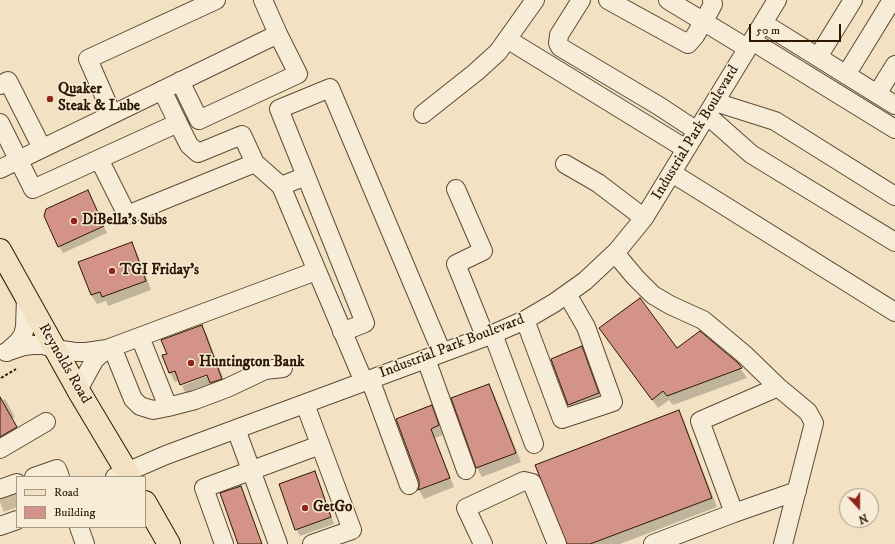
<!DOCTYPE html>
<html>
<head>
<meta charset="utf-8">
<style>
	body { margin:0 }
	#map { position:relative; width:895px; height:544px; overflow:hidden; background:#f2e2c3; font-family:"IM FELL DW Pica",serif }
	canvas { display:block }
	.legend { position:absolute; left:16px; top:476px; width:130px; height:52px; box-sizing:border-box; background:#f7ecd8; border:1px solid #a69882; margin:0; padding:5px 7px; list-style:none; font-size:12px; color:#2d1900 }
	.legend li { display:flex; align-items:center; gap:8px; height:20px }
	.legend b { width:20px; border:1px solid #a69882 }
	.north { position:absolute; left:839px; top:488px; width:40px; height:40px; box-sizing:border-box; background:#f7ecd8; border:1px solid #a69882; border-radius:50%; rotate:159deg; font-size:11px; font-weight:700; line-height:16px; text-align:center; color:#2d1900 }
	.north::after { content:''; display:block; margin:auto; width:14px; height:18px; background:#8f2418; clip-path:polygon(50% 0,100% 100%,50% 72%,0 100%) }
	.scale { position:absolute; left:749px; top:24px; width:92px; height:18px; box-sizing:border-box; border:2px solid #2d1900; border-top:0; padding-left:5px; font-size:12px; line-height:14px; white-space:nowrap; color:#2d1900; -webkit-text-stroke:3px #f7ecd8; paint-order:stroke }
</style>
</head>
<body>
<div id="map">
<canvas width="895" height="544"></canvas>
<ul class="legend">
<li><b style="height:5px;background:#f2e2c3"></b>Road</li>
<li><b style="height:11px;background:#d49389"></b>Building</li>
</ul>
<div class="north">N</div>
<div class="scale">50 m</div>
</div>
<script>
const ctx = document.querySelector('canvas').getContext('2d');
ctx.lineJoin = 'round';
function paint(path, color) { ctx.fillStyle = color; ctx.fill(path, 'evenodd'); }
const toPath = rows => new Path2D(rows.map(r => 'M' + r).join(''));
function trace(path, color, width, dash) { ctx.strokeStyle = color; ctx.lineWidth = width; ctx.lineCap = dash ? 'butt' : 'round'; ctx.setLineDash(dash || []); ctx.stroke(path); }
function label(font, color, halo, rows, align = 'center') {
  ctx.font = font + ' "IM FELL DW Pica",serif'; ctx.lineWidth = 3; ctx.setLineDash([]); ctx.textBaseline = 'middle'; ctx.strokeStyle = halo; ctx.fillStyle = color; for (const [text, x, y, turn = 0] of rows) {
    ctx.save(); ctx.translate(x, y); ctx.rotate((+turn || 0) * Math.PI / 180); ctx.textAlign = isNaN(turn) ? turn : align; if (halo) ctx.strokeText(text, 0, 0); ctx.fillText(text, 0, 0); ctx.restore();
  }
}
paint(toPath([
	[91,198,107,233,63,253,59,246],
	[132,244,137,253,151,290,108,306,106,301,97,304,91,295,80,263],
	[202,326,207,335,227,388,186,394,182,386,212,374,212,373,181,385,179,380,175,382,170,373,168,354],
	[606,337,737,364,747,378,673,405,669,400,658,408],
	[581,348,585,355,602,400,573,411,569,405],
	[489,385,494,394,521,462,482,477,477,468,452,399],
	[5,399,15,417,12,419,22,436,0,449,0,402],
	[431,407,436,416,443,435,435,438,454,487,424,499,419,490],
	[679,412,684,421,717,507,620,544,568,544],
	[314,473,318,479,334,524,300,536,296,529]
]), '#0003');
const building = toPath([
	[88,190,104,226,58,247,44,216,46,209,88,190],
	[132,242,146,281,102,297,100,292,91,295,78,262,132,242],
	[640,298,677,348,700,331,738,363,742,368,667,396,663,391,652,400,599,328,640,298],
	[202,325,222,379,210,383,207,375,180,385,175,371,169,373,162,355,167,354,161,340,202,325],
	[582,346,599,393,568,405,551,359,582,346],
	[489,384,516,453,476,468,451,398,489,384],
	[0,397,17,427,0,437,0,397],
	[432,405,439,425,431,429,450,478,418,490,419,486,419,481,396,419,432,405],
	[679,410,712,498,590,544,567,544,535,465,679,410],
	[315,471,331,517,295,530,279,484,315,471],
	[241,486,262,544,238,544,220,493,241,486]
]);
paint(building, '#d49389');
trace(building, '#2d1900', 1);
trace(toPath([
	[6,492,13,511]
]), '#cbba9c', 18, [18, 9]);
const minor = toPath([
	[581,0,559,35,558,43,560,47,659,106,697,131],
	[608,0,688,44,695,36,711,8,713,4,712,0],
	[668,0,747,48],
	[763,23,895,105],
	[507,39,686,149],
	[752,41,895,129],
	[818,57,853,0],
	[846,75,892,0],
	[180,81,199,120,298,74,278,34],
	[0,85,8,81,42,148],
	[162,90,178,123],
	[877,94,895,65],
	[715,102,775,121,895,196],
	[112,114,88,59,216,0],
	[423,114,476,72,498,52,535,0],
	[707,115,751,154,895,242],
	[0,123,33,189,99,159],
	[255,163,127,215,99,159,178,123,189,145,198,153,242,135,255,163,281,186,364,382],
	[565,164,598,183,644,218],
	[0,169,278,34,263,0],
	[672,173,895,312],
	[306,176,279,109,330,88,442,353],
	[281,186,306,176,365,323,342,332],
	[456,189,483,251,456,264,485,336],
	[615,253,635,277,653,295,670,305,703,320,745,355,778,387,808,412,814,423,783,544],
	[525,320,562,419,613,402,586,327,567,294],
	[493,334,534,444],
	[140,337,168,407],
	[112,347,133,399,140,406,153,410,168,407,195,400,227,388,265,370,283,368],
	[6,352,24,346,33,345,44,345,55,349,75,352,86,352,107,349,316,271],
	[7,352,18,342,23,335,25,327,26,297],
	[426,359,466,470],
	[370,379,409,485],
	[78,390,95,359,107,349],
	[305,404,352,530,312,544],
	[236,429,278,544],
	[0,449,46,422],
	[34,477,57,469,60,477],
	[115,477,166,455,493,334,525,320,554,303,585,281,617,251,644,218,777,0],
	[0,489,17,483],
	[734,513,797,491],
	[0,526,17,520],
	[79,527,85,544],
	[224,544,204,488,320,445],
	[483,544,466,508,524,481,532,483,557,544],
	[653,544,734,513,700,421,778,387]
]);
const major = toPath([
	[0,250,78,390,130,477],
	[145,502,169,544]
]);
trace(minor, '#5e4b31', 20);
trace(major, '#2d1900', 24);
trace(toPath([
	[1,378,16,369]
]), '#2d1900', 2, [3, 2]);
trace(minor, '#f7ecd8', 18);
trace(major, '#f2e2c3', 22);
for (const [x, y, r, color] of [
	[50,99,4,"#8f2418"],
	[74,221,4,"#8f2418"],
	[112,271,4,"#8f2418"],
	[191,363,4,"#8f2418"],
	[305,508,4,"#8f2418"]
]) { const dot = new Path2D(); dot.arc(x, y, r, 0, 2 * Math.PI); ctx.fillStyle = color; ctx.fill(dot); trace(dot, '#f7ecd8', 1.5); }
label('bold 15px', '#2d1900', '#f7ecd8', [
	["Quaker",58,90],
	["Steak & Lube",58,107],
	["DiBella’s Subs",82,221],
	["TGI Friday's",120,271],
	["Huntington Bank",199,363],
	["GetGo",313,508]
], 'left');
label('15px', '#2d1900', '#f7ecd8', [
	["Industrial Park Boulevard",696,133,-59],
	["Industrial Park Boulevard",452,347,-21],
	["Reynolds Road",64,364,60]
]);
</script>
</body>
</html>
